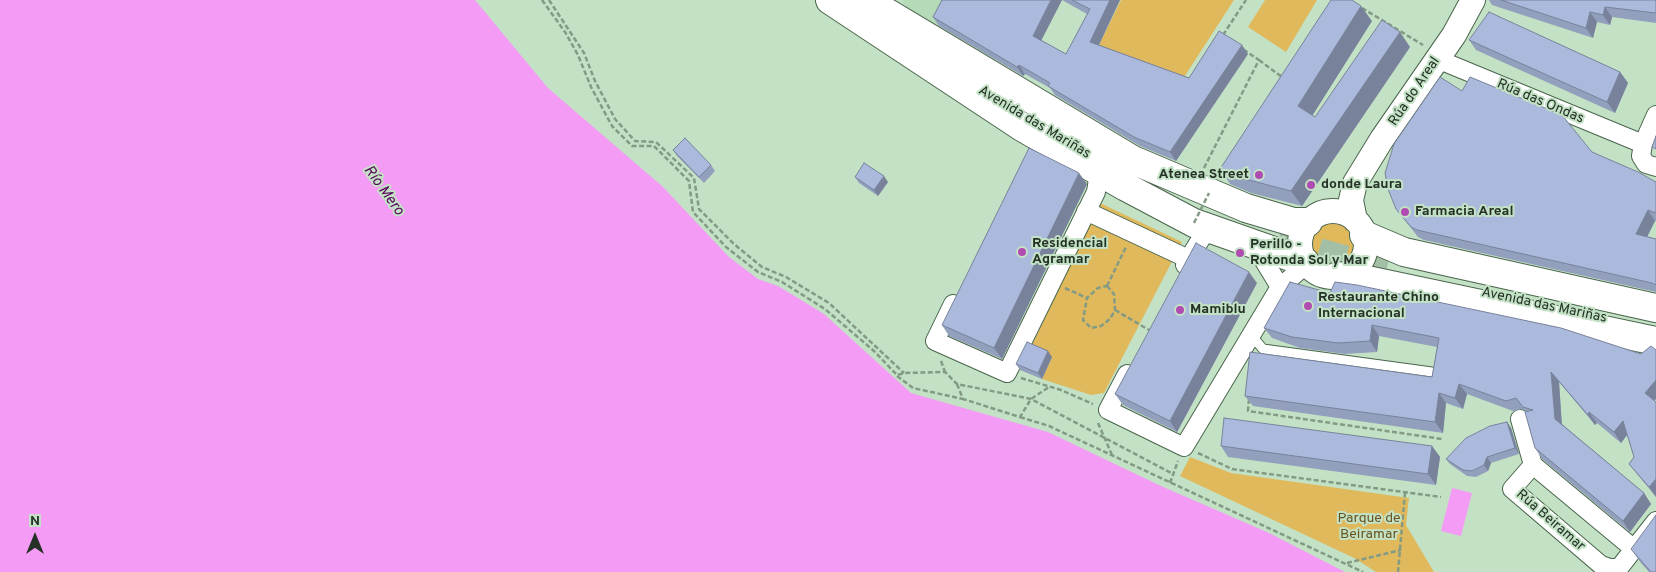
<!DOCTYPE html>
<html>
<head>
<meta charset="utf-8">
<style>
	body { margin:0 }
	#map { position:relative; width:1656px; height:572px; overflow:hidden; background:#c3e2c5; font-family:Overpass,sans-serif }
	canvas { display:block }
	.north { position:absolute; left:10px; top:512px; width:50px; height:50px; -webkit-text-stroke:4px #c3e2c5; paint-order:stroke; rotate:0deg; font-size:14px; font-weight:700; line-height:20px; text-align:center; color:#253126 }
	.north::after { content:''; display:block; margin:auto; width:18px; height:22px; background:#253126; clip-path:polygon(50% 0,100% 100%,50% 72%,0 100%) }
</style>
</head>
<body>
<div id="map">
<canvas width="1656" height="572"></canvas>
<div class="north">N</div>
</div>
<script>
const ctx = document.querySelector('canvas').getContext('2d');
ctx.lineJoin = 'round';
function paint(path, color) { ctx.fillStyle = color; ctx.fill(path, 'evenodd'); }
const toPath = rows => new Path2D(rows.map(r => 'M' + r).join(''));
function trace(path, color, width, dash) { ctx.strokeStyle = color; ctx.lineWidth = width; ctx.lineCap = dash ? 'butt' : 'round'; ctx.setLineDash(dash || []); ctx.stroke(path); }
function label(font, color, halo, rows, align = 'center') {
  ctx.font = font + ' Overpass,sans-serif'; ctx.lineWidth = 4; ctx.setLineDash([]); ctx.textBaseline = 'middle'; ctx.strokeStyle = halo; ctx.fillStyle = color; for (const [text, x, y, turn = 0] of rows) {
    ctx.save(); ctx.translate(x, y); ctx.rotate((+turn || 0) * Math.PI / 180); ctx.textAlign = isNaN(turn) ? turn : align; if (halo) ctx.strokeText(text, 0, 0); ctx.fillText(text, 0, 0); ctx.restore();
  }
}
paint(toPath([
	[903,0,1025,0,993,62,912,12,902,2]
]), '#b5dab7');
paint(toPath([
	[1121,0,1234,0,1181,82,1096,51],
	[1265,0,1317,0,1286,52,1248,27],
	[1100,203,1182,242,1104,393,1091,395,1042,379,1052,357,1031,347],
	'1306 244a26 26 0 1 1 52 0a26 26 0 1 1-52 0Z',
	[1190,457,1231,473,1409,498,1406,525,1434,572,1376,572,1354,558,1180,476]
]), '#e0b95d');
paint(toPath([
	[0,0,475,0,548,88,662,186,729,257,758,279,778,286,824,314,911,393,1048,432,1161,486,1269,533,1345,572,0,572],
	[1452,488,1472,493,1461,536,1441,531]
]), '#f49bf5');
trace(toPath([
	[1278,241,1398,274]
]), '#a3bfa5', 28, [28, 14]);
const lane = toPath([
	[1251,335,1263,349,1432,372]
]);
const street = toPath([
	[1437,59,1643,144],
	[1656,115,1643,144,1641,156,1646,164,1656,167],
	[1086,211,1180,255,1188,260],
	[1255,246,1280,287],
	[1185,265,1202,237,1214,231],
	[953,304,935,341,1007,373,1096,192,1099,172],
	[1127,374,1108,410,1184,447,1280,287,1307,264],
	[1520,419,1533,465],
	[1634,549,1533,465,1512,489,1601,565,1610,568,1619,568,1656,521]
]);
const secondary = toPath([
	'1300 244a33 33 0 1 1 66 0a33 33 0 1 1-66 0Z',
	[1355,220,1351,200,1355,183,1382,139,1454,35,1473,0]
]);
const highway = toPath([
	[830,0,1022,127,1126,187,1194,223,1305,262],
	[866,0,1133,160,1246,208,1293,222,1308,222],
	[1364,235,1404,252,1656,308],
	[1338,276,1367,280,1656,341]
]);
trace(lane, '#4a654c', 11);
trace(street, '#4a654c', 20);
trace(secondary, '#4a654c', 26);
trace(highway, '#4a654c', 30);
trace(toPath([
	[542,0,565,32,578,55,591,87,612,126,632,146,654,146,689,181,693,212,726,247,758,272,782,282,825,309,874,351,897,375,905,373,945,372,957,384,1031,399,1173,474],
	[549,0,584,53,595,81,615,119,635,141,656,142,694,178,699,209,734,244,762,267,786,277,829,303,904,373],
	[1362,8,1423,45],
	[1223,35,1246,0],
	[1259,60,1282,77],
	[1204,168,1259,60,1244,50],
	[1107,286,1114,294,1115,310,1110,319,1101,326,1091,328,1083,320,1087,298,1098,288,1107,286],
	[1107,286,1126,247],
	[1065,288,1087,298],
	[1115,310,1149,330],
	[941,361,945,372],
	[897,376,913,388,963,399],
	[1021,378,1061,390,1093,404],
	[957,384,963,399,1020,417,1031,399,1049,387],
	[1249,399,1248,411,1442,439],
	[1020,417,1049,426,1363,572],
	[1098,423,1112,455],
	[1198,453,1232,469,1441,497],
	[1170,483,1178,461],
	[1347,563,1401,550],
	[1398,572,1405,493]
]), '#839a84', 2.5, [5, 2.5]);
trace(lane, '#fff', 9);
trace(street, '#fff', 18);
trace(secondary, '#fff', 24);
trace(highway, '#fff', 28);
trace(toPath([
	[1194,223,1209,193]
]), '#839a84', 2.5, [5, 2.5]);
paint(toPath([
	[942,0,1120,0,1099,45,1189,78,1248,54,1176,161,1140,146,1055,95,1050,88,1025,74,1023,76,939,26,933,17],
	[1062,0,1087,14,1066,54,1041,40],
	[1489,0,1656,0,1656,23,1612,17,1610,25,1597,22,1593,38,1492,5],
	[1372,21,1312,115,1315,117,1410,47,1302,206,1251,193,1230,184,1220,169],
	[1469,40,1620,72,1628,83,1615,113,1476,50],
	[1462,91,1656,182,1656,221,1655,221,1647,237,1656,239,1656,292,1424,240,1418,237,1396,209],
	[673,150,711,165,715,171,704,183,677,156],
	[855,177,888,182,878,196,859,183],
	[1087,184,1002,359,949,336,942,325],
	[1290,282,1655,401,1656,402,1656,497,1637,474,1629,464,1634,457,1627,435,1621,443,1597,423,1595,425,1559,382,1562,424,1644,493,1651,504,1630,532,1542,459,1535,448,1526,412,1523,409,1513,411,1467,394,1463,409,1446,403,1443,433,1253,406,1245,396,1432,377,1437,347,1379,336,1377,352,1345,354,1300,348,1272,338,1264,328],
	[1257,283,1177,432,1123,405,1115,394],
	[1052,357,1042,379,1020,370,1016,364],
	[1507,422,1511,428,1519,454,1491,463,1488,471,1476,477,1467,476,1450,464,1446,459],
	[1221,446,1432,446,1440,457,1436,485,1228,457],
	[1631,549,1656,572,1649,572,1641,563]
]), '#93a0bd');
paint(toPath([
	[1051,0,1062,0,1039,45,1033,36],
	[1110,0,1120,0,1096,51,1090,42],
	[1361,6,1372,21,1309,121,1298,106],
	[1605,7,1612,17,1610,25,1603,15],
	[1590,12,1597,22,1593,38,1586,28],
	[1400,32,1410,47,1302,206,1291,191],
	[1242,45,1248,54,1176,161,1170,152],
	[1019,65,1025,74,1023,76,1017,67],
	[1620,72,1628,83,1615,113,1607,102],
	[1079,173,1087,184,1002,359,994,348],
	[884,176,888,182,878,196,874,190],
	[1648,210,1655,221,1643,245,1636,234],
	[1249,272,1257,283,1177,432,1170,421],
	[1372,325,1379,336,1377,352,1370,341],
	[1048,351,1052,357,1042,379,1038,373],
	[1551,372,1559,382,1562,429,1555,419],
	[1656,380,1656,399,1652,404,1645,393],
	[1459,384,1467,394,1463,409,1455,398],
	[1439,393,1446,403,1443,433,1435,422],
	[1589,412,1597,423,1595,425,1588,415],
	[1623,421,1630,431,1621,443,1614,432],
	[1507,422,1511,428,1519,454,1515,448],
	[1432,446,1440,457,1436,485,1428,474],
	[1487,457,1491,463,1488,471,1484,465],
	[1656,479,1656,497,1649,487],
	[1644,493,1651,504,1630,532,1623,521]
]), '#78829a');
const building = toPath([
	[942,0,1051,0,1033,36,1066,54,1090,9,1072,0,1110,0,1090,42,1189,78,1219,31,1242,45,1170,152,1134,137,1048,86,1050,83,1019,65,1017,67,933,17,942,0],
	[1331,0,1352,0,1361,6,1298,106,1315,117,1382,20,1400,32,1291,191,1241,178,1220,169,1331,0],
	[1501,0,1656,0,1656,13,1605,7,1603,15,1590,12,1586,28,1501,0],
	[1489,12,1620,72,1607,102,1469,40,1489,12],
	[1440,77,1462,91,1470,77,1562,115,1592,152,1638,172,1656,182,1656,213,1648,210,1636,234,1656,239,1656,285,1652,283,1417,230,1411,227,1396,209,1388,189,1385,173,1394,144,1440,77],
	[1656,136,1656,149,1652,147,1656,136],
	[685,138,711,165,699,177,673,150,685,138],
	[1029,148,1079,173,994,348,942,325,1029,148],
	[864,163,884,176,874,190,855,177,864,163],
	[1196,243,1249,272,1170,421,1115,394,1196,243],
	[1290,282,1330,293,1335,282,1357,285,1561,328,1641,354,1651,346,1656,350,1656,380,1645,393,1656,402,1656,479,1649,487,1629,464,1634,457,1623,421,1614,432,1589,412,1588,415,1551,372,1555,419,1644,493,1623,521,1535,448,1525,412,1533,410,1523,407,1516,398,1506,401,1459,384,1455,398,1439,393,1435,422,1245,396,1250,352,1432,377,1439,338,1372,325,1370,341,1338,343,1292,337,1264,328,1290,282],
	[1027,342,1048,351,1038,373,1016,364,1027,342],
	[1224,418,1432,446,1428,474,1221,446,1224,418],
	[1507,422,1515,448,1487,457,1484,465,1472,471,1463,470,1446,459,1466,438,1490,426,1507,422],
	[1656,515,1656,572,1651,572,1631,549,1656,515]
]);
paint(building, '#abbadc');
trace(building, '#78829a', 1);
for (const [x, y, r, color] of [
	[1259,175,5,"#af4bb1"],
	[1311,185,5,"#af4bb1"],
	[1405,212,5,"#af4bb1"],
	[1022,252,5,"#af4bb1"],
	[1240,253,5,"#af4bb1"],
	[1308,306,5,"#af4bb1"],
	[1180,310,5,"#af4bb1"]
]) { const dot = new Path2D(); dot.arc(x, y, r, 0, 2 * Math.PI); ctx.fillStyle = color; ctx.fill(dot); trace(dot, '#c3e2c5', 2); }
label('14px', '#253126', '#c3e2c5', [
	["Rúa do Areal",1415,92,-56],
	["Rúa das Ondas",1540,102,23],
	["Avenida das Mariñas",1034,123,31],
	["Avenida das Mariñas",1544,306,12],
	["Rúa Beiramar",1550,521,41]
]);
label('bold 14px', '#253126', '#c3e2c5', [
	["Atenea Street",1249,175,"right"],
	["donde Laura",1321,185],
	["Farmacia Areal",1415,212],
	["Residencial",1032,244],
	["Agramar",1032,260],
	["Perillo -",1250,245],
	["Rotonda Sol y Mar",1250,261],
	["Restaurante Chino",1318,298],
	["Internacional",1318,314],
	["Mamiblu",1190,310]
], 'left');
label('14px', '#68531f', '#c3e2c5', [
	["Parque de",1369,519],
	["Beiramar",1369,535]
]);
label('italic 15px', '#59055c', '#c3e2c5', [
	["Río Mero",383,191,54]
]);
</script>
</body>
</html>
